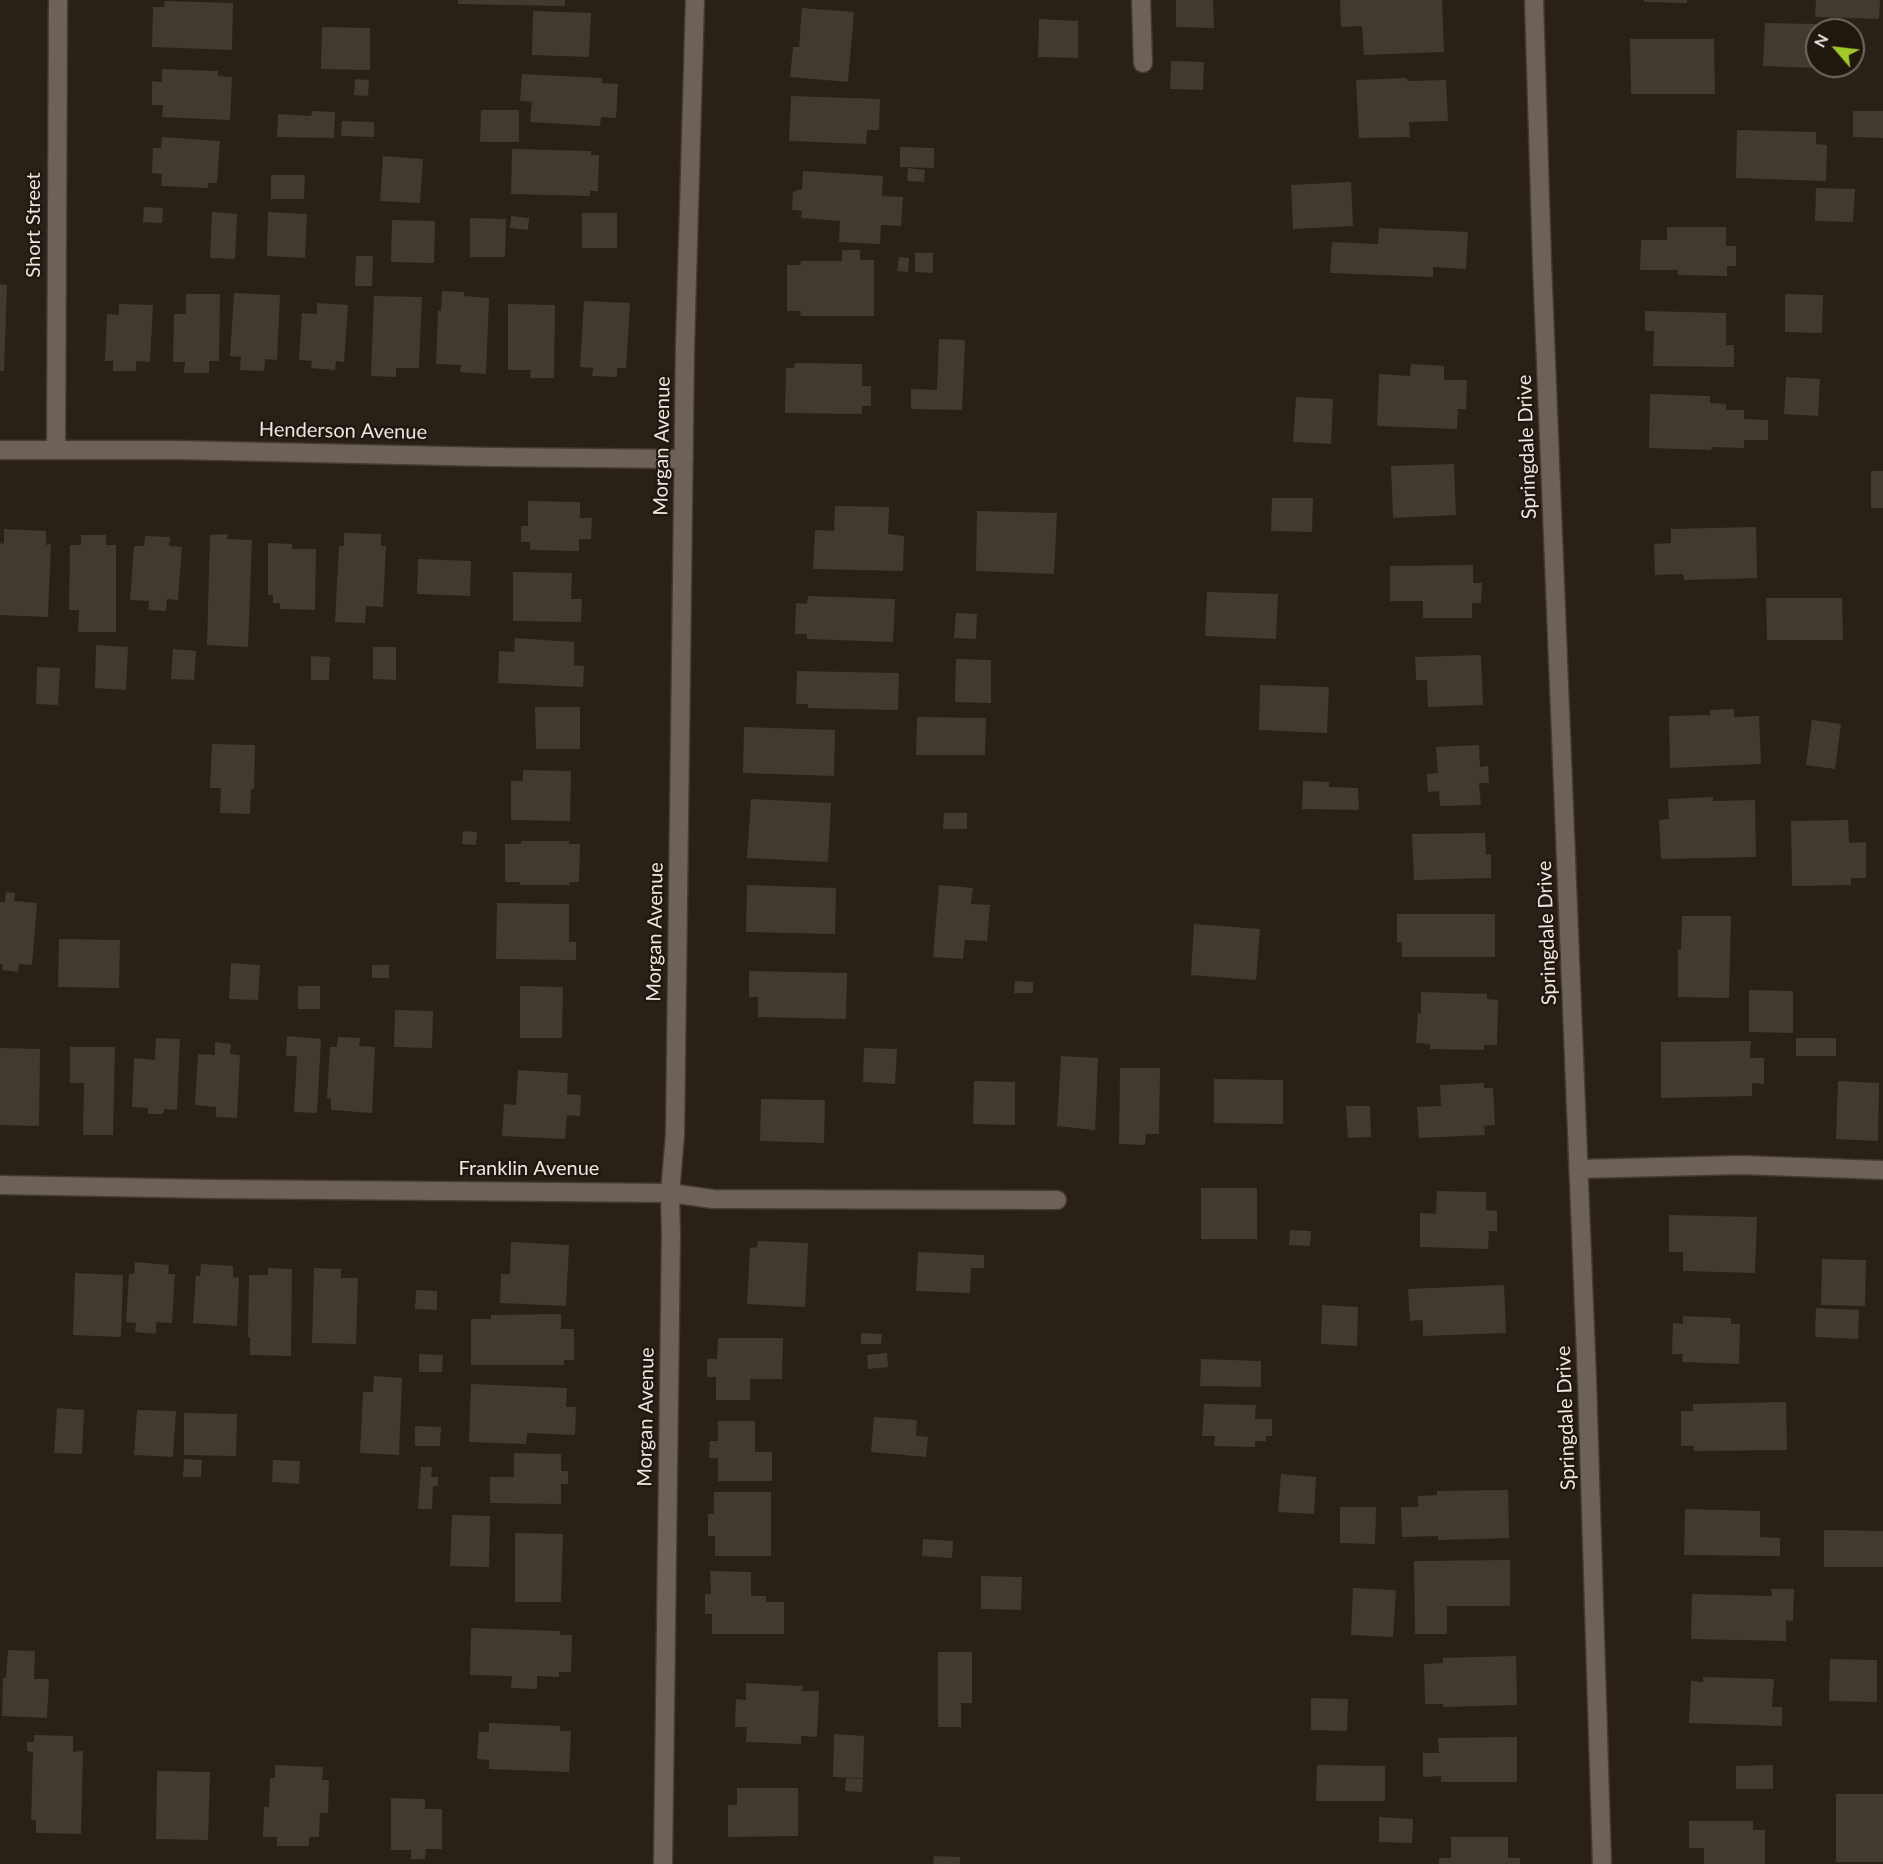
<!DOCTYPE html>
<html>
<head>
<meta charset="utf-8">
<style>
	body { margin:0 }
	#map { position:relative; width:1883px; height:1864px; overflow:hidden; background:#292017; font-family:Lato,sans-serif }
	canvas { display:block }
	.north { position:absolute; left:1805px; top:18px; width:60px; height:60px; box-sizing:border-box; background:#20170e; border:2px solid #726a62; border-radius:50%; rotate:298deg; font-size:16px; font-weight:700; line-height:24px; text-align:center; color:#ede6e0 }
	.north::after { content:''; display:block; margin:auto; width:21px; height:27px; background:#a1c92a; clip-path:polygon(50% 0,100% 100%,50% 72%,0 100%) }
</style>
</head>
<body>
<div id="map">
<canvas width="1883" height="1864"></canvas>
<div class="north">N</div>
</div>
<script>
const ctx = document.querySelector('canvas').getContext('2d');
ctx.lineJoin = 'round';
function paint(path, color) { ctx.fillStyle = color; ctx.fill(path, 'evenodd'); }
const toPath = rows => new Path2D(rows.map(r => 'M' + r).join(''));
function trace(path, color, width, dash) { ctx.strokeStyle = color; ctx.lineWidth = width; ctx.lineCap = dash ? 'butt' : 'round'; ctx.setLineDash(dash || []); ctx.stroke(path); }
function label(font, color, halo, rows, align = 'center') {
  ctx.font = font + ' Lato,sans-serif'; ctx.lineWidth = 4.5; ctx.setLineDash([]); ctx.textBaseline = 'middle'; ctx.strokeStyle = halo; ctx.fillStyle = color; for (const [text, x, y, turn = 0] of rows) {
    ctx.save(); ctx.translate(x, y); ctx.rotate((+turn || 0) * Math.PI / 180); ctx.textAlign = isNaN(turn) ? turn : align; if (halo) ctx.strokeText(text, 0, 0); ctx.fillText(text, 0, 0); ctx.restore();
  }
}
paint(toPath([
	[458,0,565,0,565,6,458,4],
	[1176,0,1213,0,1214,28,1176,27],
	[1340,0,1442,0,1444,52,1364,55,1362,26,1341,27],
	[1644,0,1687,0,1687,3,1644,2],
	[1816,0,1880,0,1879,19,1815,17],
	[165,1,233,3,232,50,152,47,153,7,164,7],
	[802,8,854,12,848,82,790,77,793,47,799,47],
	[533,11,591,13,589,57,532,55],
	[1039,19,1078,21,1078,58,1038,57],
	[1765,23,1816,24,1815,68,1763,66],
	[322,27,370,28,370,70,321,69],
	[1630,39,1714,39,1715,94,1631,94],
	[1171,61,1204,62,1203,90,1170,89],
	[162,69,218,71,218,76,232,77,230,120,162,117,163,105,152,105,152,81,162,82],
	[522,74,602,78,602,83,618,84,616,118,601,117,600,126,530,122,532,102,520,101],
	[1407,78,1407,81,1446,80,1448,121,1409,122,1410,137,1359,138,1356,80],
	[355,79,369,80,368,96,354,95],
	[791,96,880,99,879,130,867,130,866,144,789,141],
	[481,110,519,110,519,142,480,142],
	[312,111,335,112,334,138,277,137,278,114,311,116],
	[1853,111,1883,111,1883,138,1853,137],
	[342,121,374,122,374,137,341,136],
	[1737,130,1816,132,1816,144,1827,145,1826,181,1736,178],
	[162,137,220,141,217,183,208,183,208,188,161,186,162,174,152,173,153,148,161,148],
	[900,147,934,148,934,168,900,167],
	[512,149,591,151,591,155,599,155,598,191,590,191,590,196,511,194],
	[383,156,423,159,420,203,380,201],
	[908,168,925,170,924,182,907,181],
	[803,171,883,176,882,196,903,197,901,226,881,225,880,244,839,242,840,221,801,218,802,211,792,210,793,192,802,189],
	[271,175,305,175,304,199,271,199],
	[1351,182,1353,226,1293,229,1291,185],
	[1816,188,1855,189,1853,222,1815,221],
	[144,207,163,208,162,223,143,222],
	[212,212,237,214,235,259,210,258],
	[268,212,307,214,305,258,267,256],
	[582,213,617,213,617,248,582,248],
	[511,216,529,218,528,230,510,228],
	[470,218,506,219,505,257,470,257],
	[392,220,435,221,434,263,391,262],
	[1667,227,1726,227,1726,246,1736,246,1736,266,1727,266,1727,276,1678,275,1678,270,1640,270,1641,240,1667,240],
	[1379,228,1468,232,1466,269,1433,267,1433,277,1330,273,1332,242,1378,244],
	[842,250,860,250,860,260,874,260,874,316,800,316,801,311,787,311,787,265,800,265,801,261,842,261],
	[915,253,933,253,933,273,915,272],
	[356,256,373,256,372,286,355,286],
	[899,257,909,258,908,272,897,271],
	[0,284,7,285,4,371,0,371],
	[442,291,464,292,464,296,489,298,486,374,460,372,461,365,436,364,438,311,441,311],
	[234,293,280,295,277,360,265,359,264,371,240,370,241,357,230,356],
	[186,294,220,294,219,361,209,361,209,373,184,373,185,362,173,362,174,314,186,314],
	[1785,294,1823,295,1822,333,1785,332],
	[374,296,422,297,419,368,396,368,396,377,371,376],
	[584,301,630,303,626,368,617,368,617,377,592,376,593,368,580,367],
	[317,303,348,305,344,362,336,361,335,370,311,368,312,361,299,360,302,313,317,314],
	[119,304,153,305,150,362,136,361,136,371,113,371,113,361,105,361,107,314,119,315],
	[508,304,555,305,554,378,530,378,531,370,508,370],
	[1645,311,1726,313,1726,345,1734,345,1734,367,1653,366,1654,331,1645,331],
	[939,339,965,340,962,410,911,409,911,389,937,390],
	[795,363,862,364,862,386,871,386,871,406,862,406,862,414,785,413,786,368,794,368],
	[1411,364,1444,366,1444,380,1467,380,1466,409,1458,409,1457,429,1377,426,1379,374,1410,376],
	[1786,377,1820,379,1818,416,1784,414],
	[1650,394,1710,396,1710,403,1726,404,1726,410,1744,410,1744,419,1768,420,1768,440,1744,440,1744,448,1712,447,1711,450,1649,448],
	[1296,397,1333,399,1331,444,1293,442],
	[1454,464,1456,515,1393,518,1391,466],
	[1871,471,1883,471,1883,508,1871,508],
	[1272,498,1313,498,1312,532,1271,531],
	[528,501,580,502,580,518,592,518,591,539,579,539,579,551,530,550,530,542,521,542,521,526,528,526],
	[835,506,889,507,888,534,904,536,903,571,813,569,815,530,834,531],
	[977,511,1057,513,1054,574,976,571],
	[1756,527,1757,578,1684,580,1683,574,1655,575,1654,544,1671,543,1671,529],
	[4,529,46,531,46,545,51,544,48,617,0,615,0,543,4,544],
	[344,533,381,534,381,546,386,546,383,607,366,606,365,623,335,622,339,546,344,546],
	[228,534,227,539,252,540,248,647,207,645,210,535],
	[81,535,106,535,106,545,116,545,116,632,78,632,79,610,69,610,70,545,81,545],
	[145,536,170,537,169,546,182,547,178,600,167,599,166,611,148,610,149,601,130,600,134,546,144,546],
	[268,543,292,544,292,549,316,549,315,610,280,609,280,603,273,603,273,595,268,595],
	[418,559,471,561,470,596,417,594],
	[1473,565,1473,583,1482,583,1481,603,1472,603,1472,618,1423,618,1423,601,1390,601,1390,566],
	[513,572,572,573,571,599,582,599,581,622,513,621],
	[1207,592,1278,594,1276,639,1205,636],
	[808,596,895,599,893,642,807,639,807,634,795,634,796,603,807,604],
	[1766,598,1842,598,1843,640,1767,640],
	[956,613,977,614,976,639,954,638],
	[515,638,574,642,574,665,584,666,583,687,498,683,499,651,514,652],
	[96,645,128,647,126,690,95,688],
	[373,647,396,647,396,680,373,679],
	[173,649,196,651,194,680,171,679],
	[1481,655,1483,705,1428,707,1427,680,1416,680,1415,657],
	[311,656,330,657,329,680,311,680],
	[956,659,991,660,991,703,955,702],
	[37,667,60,668,58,705,36,704],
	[797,671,899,673,898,710,808,708,808,704,796,704],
	[1260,685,1329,687,1327,733,1259,730],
	[535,707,580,707,580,749,536,749],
	[1734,709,1734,717,1759,716,1761,764,1670,768,1669,716,1710,715,1710,710],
	[917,717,986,718,985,755,916,755],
	[1812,720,1841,724,1835,769,1806,765],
	[744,727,835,730,834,776,743,773],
	[212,744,255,745,254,789,251,789,250,814,220,813,221,788,210,788],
	[1479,745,1480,767,1488,766,1489,783,1479,783,1481,805,1440,806,1439,791,1428,792,1427,774,1438,773,1436,747],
	[523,770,571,771,570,821,511,820,511,781,523,781],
	[1303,781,1329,782,1329,787,1358,788,1359,810,1302,809],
	[1713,797,1713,801,1755,800,1756,857,1661,859,1659,820,1669,819,1668,799],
	[751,799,831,803,828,862,747,858],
	[944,813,967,813,967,829,943,829],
	[1848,820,1849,843,1866,842,1866,878,1851,878,1851,885,1792,886,1791,821],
	[463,831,477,832,476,845,462,844],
	[1485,833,1486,855,1491,854,1491,878,1414,880,1412,834],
	[521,841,569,841,569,844,580,844,579,882,569,882,570,885,520,885,520,882,505,882,505,844,521,844],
	[747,885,836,888,835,934,746,932],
	[939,885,973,888,971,904,990,905,987,941,965,940,963,959,933,957],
	[6,892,15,893,14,901,37,903,32,965,19,964,18,972,2,970,3,964,0,964,0,902,5,902],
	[497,903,569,904,569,942,576,942,576,960,496,959],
	[1397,914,1495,914,1495,957,1402,957,1402,943,1397,942],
	[1682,916,1731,916,1729,998,1678,997,1678,949,1681,950],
	[1194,924,1260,929,1256,980,1191,975],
	[59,939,120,940,119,988,58,987],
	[231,963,260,965,258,1000,229,999],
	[372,965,389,965,389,978,372,978],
	[749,971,847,973,846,1019,758,1017,758,997,749,997],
	[1015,981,1033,982,1033,993,1014,993],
	[298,986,320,986,320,1009,298,1009],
	[520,986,563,987,562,1038,520,1038],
	[1749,990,1793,991,1793,1033,1749,1032],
	[1421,992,1487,994,1487,999,1498,1000,1497,1045,1484,1045,1484,1050,1430,1049,1430,1044,1416,1043,1418,1013,1421,1014],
	[395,1010,433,1011,432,1048,394,1047],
	[287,1036,321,1039,317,1113,294,1112,297,1056,286,1056],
	[338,1037,360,1038,359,1046,375,1047,372,1113,331,1110,331,1099,327,1098,330,1047,337,1047],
	[156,1038,180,1039,177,1110,164,1109,163,1114,148,1114,148,1108,132,1107,134,1058,155,1060],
	[1796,1038,1836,1038,1836,1056,1796,1056],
	[1751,1041,1750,1058,1764,1058,1764,1084,1752,1083,1752,1096,1661,1098,1661,1042],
	[215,1042,231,1044,230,1054,240,1055,237,1118,216,1117,216,1107,195,1105,198,1054,215,1055],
	[70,1047,115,1047,113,1135,83,1135,84,1083,70,1083],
	[0,1048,40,1049,39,1126,0,1125],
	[864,1048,897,1049,895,1084,863,1082],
	[1061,1056,1098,1058,1095,1130,1057,1126],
	[1120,1068,1160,1068,1159,1134,1146,1134,1145,1145,1119,1144],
	[518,1070,568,1073,567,1094,581,1095,580,1116,567,1115,565,1139,502,1136,504,1104,516,1105],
	[1214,1079,1283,1080,1283,1124,1214,1123],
	[974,1081,1015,1082,1015,1125,973,1124],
	[1838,1081,1879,1083,1878,1141,1836,1139],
	[1484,1083,1484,1088,1493,1088,1495,1125,1484,1126,1485,1135,1419,1138,1417,1107,1441,1106,1440,1085],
	[761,1099,825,1100,824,1143,760,1141],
	[1346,1106,1370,1106,1371,1137,1348,1138],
	[1201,1188,1257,1188,1257,1239,1201,1239],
	[1437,1191,1486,1192,1486,1210,1497,1211,1497,1231,1489,1231,1488,1249,1420,1247,1420,1213,1436,1214],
	[1669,1215,1757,1217,1755,1273,1683,1271,1683,1252,1669,1252],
	[1290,1230,1311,1231,1310,1246,1289,1245],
	[758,1241,808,1243,805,1307,747,1304,750,1248,757,1247],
	[511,1242,569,1245,566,1306,500,1303,501,1274,510,1274],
	[918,1252,984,1255,984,1268,971,1268,970,1293,916,1291],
	[1822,1259,1866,1260,1865,1306,1821,1305],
	[135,1262,169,1265,168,1274,175,1274,172,1323,156,1322,156,1334,135,1332,136,1323,126,1322,129,1274,134,1274],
	[201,1264,233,1266,233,1277,239,1278,237,1326,193,1323,196,1275,200,1276],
	[268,1268,292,1269,291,1356,250,1355,250,1337,248,1337,249,1275,268,1275],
	[314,1268,341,1269,341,1278,358,1278,356,1344,312,1343],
	[75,1273,123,1275,121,1337,73,1335],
	[1504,1285,1506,1333,1423,1336,1423,1320,1410,1321,1408,1289],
	[416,1290,437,1291,437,1310,415,1309],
	[1322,1305,1358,1307,1357,1346,1321,1344],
	[1816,1308,1859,1310,1858,1339,1815,1337],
	[561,1314,561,1329,574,1329,574,1360,564,1360,564,1365,471,1365,471,1319,491,1319,491,1315],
	[1683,1316,1731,1318,1731,1324,1740,1324,1739,1364,1682,1362,1683,1354,1672,1354,1673,1323,1683,1324],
	[861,1333,882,1334,881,1344,861,1344],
	[718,1338,783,1338,782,1379,750,1379,750,1400,716,1400,716,1377,707,1377,707,1359,717,1359],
	[887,1353,888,1367,868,1369,867,1355],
	[419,1354,443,1355,442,1372,419,1372],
	[1201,1359,1261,1361,1261,1387,1200,1386],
	[374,1376,402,1378,399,1455,360,1453,363,1392,373,1392],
	[471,1384,567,1388,566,1407,576,1407,575,1435,527,1433,526,1444,469,1442],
	[1786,1402,1787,1450,1694,1451,1694,1446,1681,1446,1681,1411,1693,1411,1693,1404],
	[1204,1404,1256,1405,1255,1419,1272,1419,1272,1436,1266,1436,1266,1441,1255,1441,1255,1447,1214,1446,1215,1436,1202,1436],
	[57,1408,84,1410,82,1454,54,1453],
	[137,1410,176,1411,173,1457,134,1455],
	[184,1413,237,1414,236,1456,184,1455],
	[874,1417,917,1420,916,1436,928,1437,926,1457,871,1452],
	[718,1421,755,1421,755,1452,772,1452,772,1481,718,1481,718,1458,709,1458,710,1441,718,1441],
	[415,1426,441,1427,440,1446,415,1446],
	[514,1453,561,1454,561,1471,568,1471,568,1484,561,1484,561,1504,490,1503,490,1477,514,1477],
	[184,1459,202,1460,201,1477,183,1477],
	[273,1460,300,1461,299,1484,272,1482],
	[421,1467,432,1467,431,1477,438,1477,438,1486,433,1486,432,1509,418,1509],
	[1281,1474,1316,1477,1314,1514,1278,1512],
	[1508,1490,1509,1538,1438,1540,1438,1536,1402,1537,1401,1507,1418,1507,1418,1496,1437,1495,1437,1491],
	[714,1492,771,1492,771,1556,715,1556,715,1536,708,1536,708,1514,714,1514],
	[1340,1507,1376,1507,1375,1544,1340,1543],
	[1685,1509,1760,1511,1760,1537,1780,1538,1780,1556,1684,1555],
	[452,1515,490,1516,489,1567,450,1566],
	[1824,1530,1883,1531,1883,1567,1824,1567],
	[515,1533,563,1534,561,1602,515,1602],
	[923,1539,953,1541,952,1558,922,1556],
	[1510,1560,1510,1606,1447,1606,1447,1634,1415,1634,1414,1561],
	[710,1571,751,1572,751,1596,766,1596,766,1602,784,1602,784,1634,712,1634,712,1614,705,1614,705,1594,711,1594],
	[981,1576,1022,1577,1021,1610,981,1609],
	[1353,1588,1396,1590,1393,1637,1351,1635],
	[1771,1589,1794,1589,1793,1621,1786,1620,1786,1641,1691,1639,1692,1594,1772,1596],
	[471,1628,560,1631,560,1635,572,1635,571,1672,559,1672,559,1677,537,1676,537,1689,511,1688,512,1676,470,1675],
	[8,1650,35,1651,34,1679,49,1679,47,1718,2,1716,3,1678,6,1678],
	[938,1652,972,1652,972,1703,961,1703,961,1727,938,1727],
	[1516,1656,1517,1705,1443,1707,1443,1704,1425,1704,1424,1664,1443,1663,1443,1658],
	[1830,1659,1877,1660,1877,1702,1829,1701],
	[1703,1677,1774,1679,1772,1707,1782,1707,1782,1726,1689,1723,1691,1681,1703,1682],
	[746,1683,803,1686,802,1691,819,1691,817,1737,801,1736,801,1744,746,1742,747,1727,735,1727,736,1699,746,1700],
	[1311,1698,1348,1699,1347,1731,1311,1730],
	[489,1723,560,1726,560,1731,571,1731,569,1772,489,1769,489,1760,477,1759,479,1732,489,1732],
	[834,1734,864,1736,863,1778,833,1777],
	[34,1735,73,1736,73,1752,83,1751,81,1834,36,1833,36,1820,31,1820,33,1752,27,1751,27,1742,34,1742],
	[1517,1737,1517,1782,1441,1782,1441,1776,1423,1777,1423,1753,1439,1753,1438,1738],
	[275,1765,323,1767,322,1780,329,1780,328,1813,320,1813,319,1837,309,1837,309,1846,277,1846,277,1837,263,1837,264,1807,269,1807,270,1778,275,1778],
	[1317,1765,1385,1766,1385,1801,1316,1801],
	[1773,1765,1773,1789,1736,1789,1736,1766],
	[157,1771,210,1772,208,1840,156,1839],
	[846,1778,863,1779,862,1792,845,1791],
	[737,1788,798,1788,798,1836,728,1837,728,1805,737,1805],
	[1836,1794,1883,1794,1883,1862,1836,1862],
	[391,1798,425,1799,425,1809,442,1809,442,1849,426,1849,425,1859,411,1859,411,1850,391,1850],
	[1379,1817,1413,1819,1412,1843,1379,1842],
	[1689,1821,1753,1821,1753,1830,1765,1830,1765,1864,1704,1864,1704,1848,1689,1848],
	[1451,1837,1508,1837,1508,1858,1520,1858,1520,1864,1439,1864,1439,1858,1451,1858],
	[934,1856,960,1857,960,1864,933,1864]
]), '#423a2f');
const lane = toPath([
	[1141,0,1143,63],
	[1579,1169,1741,1165,1883,1170]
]);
const street = toPath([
	[1534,0,1542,263,1587,1380,1602,1864],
	[0,450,177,450,492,457,684,459],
	[56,450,58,0],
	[0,1185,212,1189,670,1193,713,1199,1057,1200],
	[663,1864,671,1234,670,1193,675,1134,685,346,695,0]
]);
trace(lane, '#423a34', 21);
trace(street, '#423a34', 21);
trace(lane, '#6e6258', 18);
trace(street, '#6e6258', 18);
label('20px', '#ede6e0', '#20170e', [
	["Short Street",34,225,-90],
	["Henderson Avenue",343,431,1],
	["Morgan Avenue",662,446,-89],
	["Springdale Drive",1527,447,-92],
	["Morgan Avenue",655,932,-89],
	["Springdale Drive",1547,933,-92],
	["Franklin Avenue",529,1169],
	["Morgan Avenue",646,1417,-89],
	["Springdale Drive",1566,1418,-92]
]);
</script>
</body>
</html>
